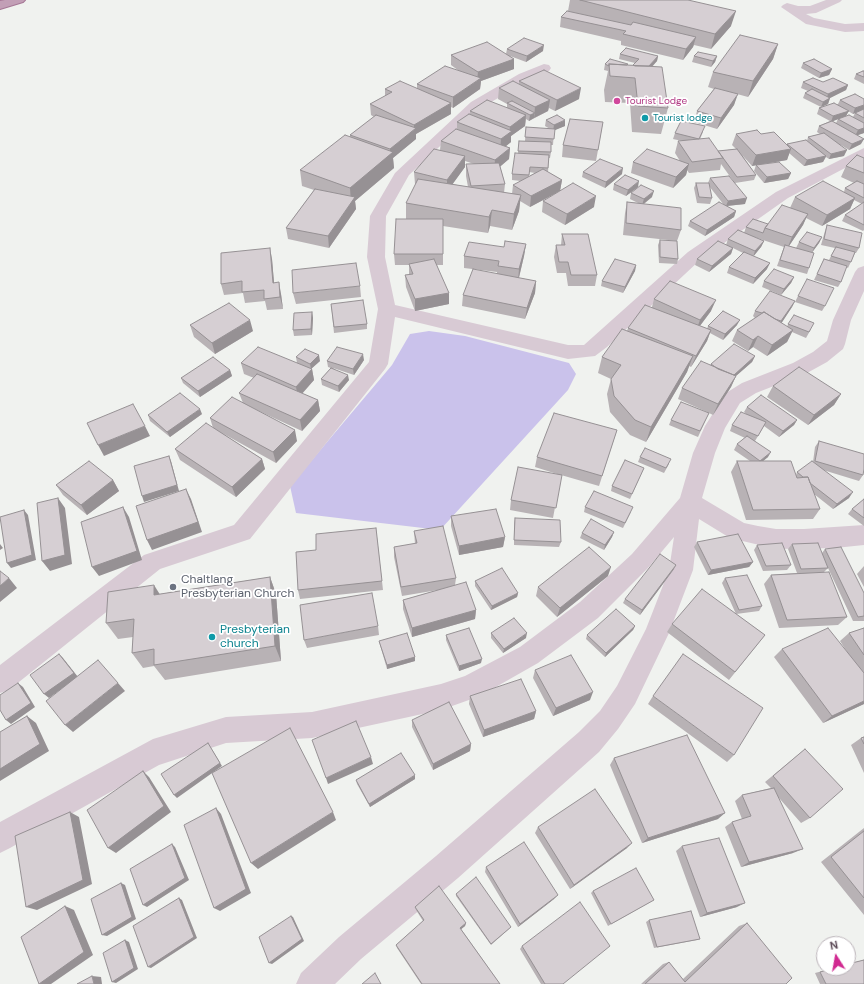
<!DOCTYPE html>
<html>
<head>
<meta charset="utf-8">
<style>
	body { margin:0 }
	#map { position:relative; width:864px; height:984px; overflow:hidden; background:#f0f2ef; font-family:"DM Sans",sans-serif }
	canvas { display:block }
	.north { position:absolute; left:816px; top:936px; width:40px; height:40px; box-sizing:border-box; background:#fff; border:1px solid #bdb6bb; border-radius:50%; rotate:349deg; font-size:11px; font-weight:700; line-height:16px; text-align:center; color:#5b4956 }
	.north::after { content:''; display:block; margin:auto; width:14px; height:18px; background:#d12a91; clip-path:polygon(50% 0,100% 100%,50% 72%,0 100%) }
</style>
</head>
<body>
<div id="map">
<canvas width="864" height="984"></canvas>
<div class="north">N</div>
</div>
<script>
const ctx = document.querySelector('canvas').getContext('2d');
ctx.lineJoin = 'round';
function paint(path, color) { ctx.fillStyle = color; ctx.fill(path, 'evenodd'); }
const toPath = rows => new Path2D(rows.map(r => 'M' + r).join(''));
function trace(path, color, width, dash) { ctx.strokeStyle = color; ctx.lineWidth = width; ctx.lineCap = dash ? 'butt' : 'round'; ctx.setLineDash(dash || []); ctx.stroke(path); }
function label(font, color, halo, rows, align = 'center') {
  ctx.font = font + ' "DM Sans",sans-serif'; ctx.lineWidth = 3.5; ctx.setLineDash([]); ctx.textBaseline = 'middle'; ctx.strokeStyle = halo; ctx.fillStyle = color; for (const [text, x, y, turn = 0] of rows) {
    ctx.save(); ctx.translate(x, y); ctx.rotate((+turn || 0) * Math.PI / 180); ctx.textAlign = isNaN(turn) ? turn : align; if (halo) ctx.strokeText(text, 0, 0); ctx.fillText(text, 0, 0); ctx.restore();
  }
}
paint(toPath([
	[429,331,465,336,569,363,576,374,568,390,440,530,296,513,290,486,392,365,410,334]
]), '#cac2eb');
const trunk = toPath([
	[5,0,25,0,23,2,0,9,0,1,5,0]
]);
trace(trunk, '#a57795', 2);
paint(toPath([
	[826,0,842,0,840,2,816,13,806,14,814,18,845,24,864,23,864,31,845,32,806,24,781,7,783,5,787,3,798,6,810,6,826,0],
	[544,64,549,65,551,68,549,71,529,80,481,108,409,175,386,216,385,257,395,305,568,345,584,345,688,252,776,192,864,148,864,158,788,198,700,260,607,347,595,356,568,359,395,317,388,364,385,369,250,539,160,569,9,690,0,693,0,665,144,555,234,525,369,362,378,309,367,257,370,216,395,173,471,102,519,74,544,64],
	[864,266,864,291,851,320,845,344,843,349,827,362,807,373,756,393,740,403,725,428,715,453,702,498,744,523,758,526,776,529,804,529,864,525,864,545,835,548,776,549,730,538,699,519,693,570,669,633,635,704,618,729,599,752,458,878,361,959,335,984,296,984,301,973,339,937,436,856,579,732,600,711,617,686,646,629,669,570,674,537,648,568,598,618,538,663,480,696,441,710,312,738,226,743,159,765,10,848,0,853,0,822,153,739,226,717,312,712,441,684,465,676,520,647,580,602,632,554,680,498,693,453,705,426,726,393,742,383,793,363,813,352,827,341,833,320,855,272,858,268,864,266]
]), '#d8cad4');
paint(trunk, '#c29fb6');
paint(toPath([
	[570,0,688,0,731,26,711,49,694,45,693,47,683,60,621,45,621,41,560,27,561,17,568,11],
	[778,44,773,59,748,97,737,94,734,105,717,129,694,122,697,111,714,89,708,87,713,72],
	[507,49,543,51,526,62,510,56,514,59,514,69,481,81,480,89,453,108,451,107,451,114,416,134,416,139,393,158,394,168,355,201,356,209,329,248,288,239,286,228,314,190,302,186,300,170,350,137,350,135,374,117,371,115,370,104,385,96,385,89,417,88,417,84,459,71,451,65,451,55,506,54],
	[620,54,658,56,657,61,652,67,668,108,661,134,632,132,630,103,605,102,604,90,608,71,604,70,605,64,633,66,635,63,619,59],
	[694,56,717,56,715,62,711,67,692,62],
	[803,63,832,69,829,75,819,78,801,68],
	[864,71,864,84,854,79,856,74],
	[519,81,579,99,555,111,549,108,548,111,529,121,526,119,525,126,511,136,511,142,506,146,510,148,509,159,500,166,505,184,504,193,512,194,513,185,521,181,512,180,512,174,518,153,519,141,525,141,526,127,550,129,545,126,546,120,565,126,554,130,553,145,551,145,551,152,550,158,549,158,548,172,562,180,560,191,530,207,520,201,519,211,512,230,490,226,488,233,443,226,443,265,437,265,449,304,415,311,406,287,405,275,409,275,409,265,395,265,394,254,406,219,406,203,416,184,415,184,414,172,440,150,441,141,457,129,457,122,470,115,470,111,507,108,507,104,498,99,499,88,519,85],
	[465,161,474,164,466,164,466,176,468,187,452,184,465,167],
	[529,172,535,173,529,176],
	[803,82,823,82,848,85,846,90,830,98,828,104,821,107,838,104,840,100,864,99,864,133,858,135,861,144,849,150,841,145,844,156,829,159,826,157,823,162,804,166,789,153,787,160,765,164,791,173,788,179,764,183,754,171,756,165,752,166,742,155,756,175,754,180,735,183,745,204,727,206,736,211,734,217,705,236,688,226,690,221,724,205,709,186,712,198,710,204,697,203,694,188,696,183,708,183,710,178,734,182,721,164,720,170,689,173,687,170,686,175,673,188,631,173,633,162,680,161,675,153,678,141,682,141,673,139,675,133,703,132,700,139,718,151,736,149,732,145,736,134,761,134,786,144,787,144,807,141,808,137,820,134,817,132,819,126,830,121,817,114,819,108,821,107,803,98,805,93,808,91,801,88],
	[848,111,853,114,860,111,855,113,853,117,846,116],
	[838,119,836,123,832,121],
	[603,122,596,161,562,157,563,145],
	[864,158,864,230,863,231,842,221,845,215,862,204,854,200,850,209,822,226,806,218,803,225,789,246,796,248,799,242,822,237,819,243,812,252,809,268,807,274,777,266,784,247,748,235,764,241,761,247,753,256,767,269,753,284,727,273,729,267,743,253,733,248,731,254,709,272,695,265,697,259,726,245,728,239,744,233,746,227,768,224,790,208,795,197,844,192,845,188,854,183,841,177,846,166],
	[583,172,622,174,605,188,582,177],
	[614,184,638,187,626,196,613,190],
	[631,193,652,197,644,204,681,230,677,241,623,235,625,213,627,202,638,203,630,199],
	[543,201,594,207,565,225,542,212],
	[827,225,859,248,856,253,855,253,848,268,846,267,841,282,838,287,814,280,824,259,829,260,835,248,821,245,825,231],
	[562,234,597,275,595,286,568,286,566,273,557,273,554,257,556,245,561,245],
	[660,240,678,259,677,264,659,263,658,245],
	[526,244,524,256,519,278,536,281,535,293,525,319,462,306,463,295,497,274,497,272,464,268,464,256,504,247],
	[272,259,274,283,281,294,283,309,267,310,265,301,245,303,243,293,224,295,221,284],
	[636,265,635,271,623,293,601,286,602,281],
	[794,277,791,283,781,295,762,287,764,281],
	[360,286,361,297,296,304,293,293],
	[798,296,825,306,822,311,795,302],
	[654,299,711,311,700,326,707,329,708,326,737,325,723,340,710,333,707,341,691,367,689,366,687,372,646,442,630,435,610,412,607,394,611,379,598,373,602,357,627,331,628,328,652,307],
	[795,301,792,307,781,323,787,327,788,324,811,329,806,338,792,332,787,342,767,356,753,347,748,351,732,341,737,330,755,318,753,316,755,311],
	[331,304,367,324,367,329,334,333],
	[312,312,313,318,312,335,294,336,293,330],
	[190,325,253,331,215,354,194,337],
	[755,356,752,362,736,376,731,387,713,415,709,413,698,437,669,425,671,420,707,412,678,399,682,388,710,365,711,364],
	[296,357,320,361,311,369,312,369,314,380,302,394,318,400,320,411,302,431,250,407,297,441,276,463,222,433,262,459,265,469,236,497,180,460,175,449,213,428,210,418,243,403,239,393,254,378,244,374,241,363,297,363],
	[364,360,354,375,333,368,349,380,339,392,322,385,321,379,331,368,328,367,327,361],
	[230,370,232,376,200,397,183,383,181,378],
	[773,386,841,394,834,405,808,425,767,397],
	[747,407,797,420,794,425,779,437,764,426,755,441,768,457,763,461,796,475,797,472,813,462,815,447,819,441,863,475,859,481,823,470,849,498,833,509,814,494,820,509,813,519,746,520,731,472,737,461,750,461,734,450,737,444,745,438,730,431,732,425,746,414,744,412],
	[202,414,170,437,150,421,148,415],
	[617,430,599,486,561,475,553,518,510,510,511,500,557,474,535,467,537,457],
	[640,457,669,464,664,473,638,462],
	[644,468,630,499,611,491,612,486],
	[113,480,119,491,87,515,63,495,56,485],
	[864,499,864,526,848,514,852,509],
	[585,507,631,512,623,528,584,512],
	[451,516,505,537,503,547,459,555,451,526],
	[515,518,561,542,559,547,514,545,514,523],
	[376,528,383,590,300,599,298,590],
	[414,531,456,578,455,585,476,610,475,619,412,637,403,609,403,600,438,590,402,596,394,557,394,547,415,544],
	[614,532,612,537,604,550,580,538,582,533],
	[697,542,753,562,749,567,708,575,694,547],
	[792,544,822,553,825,549,864,593,864,621,853,621,828,568,824,572,847,617,838,625,779,628,764,584,771,575,797,573,788,549],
	[757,545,791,565,787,570,763,571,754,550],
	[864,566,864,587,857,574],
	[674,569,640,615,623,603,625,599],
	[608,576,557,617,536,596,538,587],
	[270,577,276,594,281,661,165,680,154,666,143,668,132,653,133,637,118,639,106,623,160,594],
	[725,578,762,606,759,611,736,614,765,635,729,680,667,632,672,624,736,614,722,583],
	[475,581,518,593,517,597,491,610,475,586],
	[378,626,379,635,307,648,304,640],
	[635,626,633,630,605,657,586,639,587,635],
	[864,628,864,704,823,723,774,657,782,649,847,652,840,641,849,633],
	[491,633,526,638,503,653,491,638],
	[446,635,481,663,459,671,446,640],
	[379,641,415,657,415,661,387,669,380,645],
	[535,670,590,700,553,716,533,678],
	[470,696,536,711,534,719,483,737,469,704],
	[653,696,734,755,727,762,648,704],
	[412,720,471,744,470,751,433,770,412,727],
	[864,737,864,773,851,745,861,738],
	[805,749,810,818,801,823,779,798,793,853,741,867,725,827,732,822,742,819,735,801,742,795,771,788,765,782],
	[614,758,718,819,642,843,610,765],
	[415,779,370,807,357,784,356,780],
	[538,827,627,848,570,889,535,833],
	[864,828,864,915,821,862],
	[682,846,737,907,700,917,676,851],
	[486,867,554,899,518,927,485,872],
	[593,891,654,900,608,926,591,893],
	[456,894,510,928,491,945,456,896],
	[415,907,466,923,465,926,461,929,500,984,421,984,397,948,396,945,423,921,416,910],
	[649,920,700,939,697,940,654,948,646,922],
	[747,923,786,984,641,984,663,964,669,962,683,979,739,926],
	[522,946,563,984,541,984,520,949],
	[864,960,864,984,820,984,815,973,834,968,848,968,848,964]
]), '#b8b2b5');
paint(toPath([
	[736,11,731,26,711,49,715,34],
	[696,37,693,47,683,60,686,49],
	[778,44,773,59,748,97,753,81],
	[544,45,543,51,526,62,527,56],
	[658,56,657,61,645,74,647,69],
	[717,56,715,62,711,67,713,61],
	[514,59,514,69,481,81,480,89,453,108,453,97,477,81,478,72],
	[832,69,829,75,819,78,821,73],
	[848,85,846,90,826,100,828,94],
	[581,88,579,99,555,111,557,100],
	[738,94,734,105,717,129,721,118],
	[830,98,828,104,821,107,823,102],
	[550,100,548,111,534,118,535,107],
	[451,103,451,114,416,134,416,139,393,158,394,168,355,201,356,209,329,248,328,236,351,203,350,188,390,154,390,149,414,130,414,125],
	[864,105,864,109,853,114,855,108],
	[849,111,846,116,831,122,833,116],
	[535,113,534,118,529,121,530,115],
	[526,115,525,126,511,136,511,142,500,151,501,139,509,133,510,127],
	[565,120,565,126,553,131,554,125],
	[864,128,864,133,855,136,858,130],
	[864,139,861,144,849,150,852,144],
	[510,148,509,159,494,172,495,160],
	[791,149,787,160,752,166,756,155],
	[847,150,844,156,829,159,831,154],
	[465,156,465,167,447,192,447,180],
	[826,156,823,162,804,166,807,160],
	[689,164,686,175,673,188,676,177],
	[623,168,622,174,605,188,606,182],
	[791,173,788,179,764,183,767,177],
	[562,180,560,191,530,207,531,196],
	[639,181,638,187,626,196,628,190],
	[654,191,652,197,642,205,644,199],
	[521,195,519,211,512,230,514,214],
	[596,196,594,207,565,225,567,214],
	[747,198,745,204,726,206,728,201],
	[855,198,850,209,822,226,827,215],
	[492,210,490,226,488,233,489,217],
	[736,211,734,217,705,236,707,230],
	[808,214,803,225,787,249,792,237],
	[822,237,819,243,811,254,814,248],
	[764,241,761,247,753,257,755,251],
	[526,244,524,256,518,281,519,269],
	[270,248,272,259,275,294,273,283],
	[733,248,731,254,709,272,712,266],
	[770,263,767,269,753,284,755,278],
	[636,265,635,271,623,293,625,287],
	[794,277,791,283,781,295,784,289],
	[536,281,535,293,525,319,527,308],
	[279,282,281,294,283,309,280,297],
	[449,293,449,304,415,311,415,299],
	[716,300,711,311,696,331,700,320],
	[795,301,792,307,779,327,781,321],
	[312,312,313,318,312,335,311,329],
	[250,320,253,331,215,354,212,343],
	[740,320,737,325,723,340,725,334],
	[711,330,707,341,691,367,696,356],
	[793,330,787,342,767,356,772,345],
	[758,336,753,347,748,351,753,340],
	[363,354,364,360,354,375,353,369],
	[319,355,320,361,311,369,310,364],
	[693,356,687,372,646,442,651,427],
	[755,356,752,362,729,382,732,377],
	[312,369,314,380,298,398,296,387],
	[230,370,232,376,200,397,198,391],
	[348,375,349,380,339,392,338,386],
	[736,376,731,387,713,415,718,404],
	[841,394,834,405,808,425,814,415],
	[318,400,320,411,302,431,300,420],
	[200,409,202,414,170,437,167,432],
	[797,420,794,425,779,437,783,431],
	[145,426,150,436,104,456,98,445],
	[295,430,297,441,276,463,273,452],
	[771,452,768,457,757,466,760,461],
	[169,456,171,461,179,491,144,502,142,496],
	[262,459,265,469,236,497,232,487],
	[113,480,119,491,87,515,81,505],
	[186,489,191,499,202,532,152,550,147,540],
	[853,492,849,498,833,509,837,504],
	[58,498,65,508,72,564,50,571,42,561],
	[123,507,129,517,142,560,99,576,92,567],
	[24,510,28,515,36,560,11,568,7,563],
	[614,532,612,537,604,550,605,545],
	[505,537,503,547,459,555,459,546],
	[0,544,3,548,0,550],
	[753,562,749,567,708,575,711,570],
	[676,565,674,569,640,615,642,610],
	[611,567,608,576,557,617,560,608],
	[270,577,276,594,281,661,275,646],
	[9,578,17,588,0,602,0,586],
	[154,585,164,601,154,595],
	[518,593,517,597,491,610,492,606],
	[476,610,475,619,412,637,412,628],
	[635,626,633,630,605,657,606,653],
	[527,633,526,638,503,653,504,649],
	[59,654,63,658,78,677,49,698,44,694],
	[415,657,415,661,387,669,387,665],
	[482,659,481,663,459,671,459,666],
	[18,683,23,687,35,707,11,724,6,720],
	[118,683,125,691,73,732,65,725],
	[593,692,590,700,553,716,556,708],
	[864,701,864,704,823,723,832,716],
	[536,711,534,719,483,737,484,730],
	[27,716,36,723,49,751,0,781,0,769],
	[208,743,222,766,177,798,174,795],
	[471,744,470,751,433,770,433,764],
	[371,757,373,764,328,784,326,778],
	[143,771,149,777,171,812,116,853,108,848],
	[415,775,415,779,370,807,369,804],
	[216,808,221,814,251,893,220,911,214,908],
	[70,812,79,817,92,884,37,910,26,907],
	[333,812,336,820,258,869,251,863],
	[725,813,718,819,642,843,648,838],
	[632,843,627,848,570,889,574,885],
	[172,844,175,847,189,880,147,907,143,905],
	[803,849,793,853,741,867,749,862],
	[121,883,125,885,136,919,107,936,102,935],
	[558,895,554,899,518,927,520,924],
	[179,898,182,900,197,938,151,968,148,967],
	[745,903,737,907,700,917,707,913],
	[65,906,74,910,93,955,51,984,39,984],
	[291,916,293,917,304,941,272,964,269,963],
	[466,923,465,926,459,931,460,928],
	[125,940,129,942,138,969,116,983,112,982],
	[92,976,101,977,102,984,94,984]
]), '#969194');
const building = toPath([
	[580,0,688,0,736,11,715,34,580,0],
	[567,11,631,25,633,22,696,37,686,49,623,34,626,31,561,17,567,11],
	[740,35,778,44,753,81,713,72,740,35],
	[524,38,544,45,527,56,507,49,524,38],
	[487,42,514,59,478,72,451,55,487,42],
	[626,48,658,56,649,66,635,66,633,65,639,59,620,54,626,48],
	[698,52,717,56,713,61,694,56,698,52],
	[610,59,628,64,627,65,609,64,609,66,605,64,610,59],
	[814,59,832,69,821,73,803,63,814,59],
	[609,64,662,67,668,108,638,106,635,78,610,76,609,64],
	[445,66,481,78,453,97,417,84,445,66],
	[544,70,581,88,557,100,519,81,544,70],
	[863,71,864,71,864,77,856,74,863,71],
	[813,78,823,82,833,78,848,85,828,94,803,82,813,78],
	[400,81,451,103,414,125,370,104,392,92,385,89,400,81],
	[513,81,550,100,535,107,499,88,513,81],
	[715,88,738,94,721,118,697,111,715,88],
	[812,89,830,98,823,102,805,93,812,89],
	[855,94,864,99,864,105,855,108,840,100,855,94],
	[487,100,526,115,510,127,470,111,487,100],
	[512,101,535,113,530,115,507,103,512,101],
	[834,103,849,111,833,116,819,108,834,103],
	[864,109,864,118,855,113,864,109],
	[469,114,512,131,501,139,457,122,469,114],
	[376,115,416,128,390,149,350,135,376,115],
	[557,115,565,120,554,125,546,120,557,115],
	[849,115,864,123,864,128,858,130,838,119,849,115],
	[570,119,603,122,598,150,563,145,570,119],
	[681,121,705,126,699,139,675,133,681,121],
	[832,121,864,139,852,144,819,126,832,121],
	[526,127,555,129,554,139,525,137,526,127],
	[456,129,510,148,495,160,441,141,456,129],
	[757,130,761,134,774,132,791,149,756,155,736,134,757,130],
	[824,133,847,150,831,154,808,137,824,133],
	[345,135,393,152,350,188,300,170,345,135],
	[709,138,723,158,692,162,678,141,709,138],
	[806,140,826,156,807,160,787,144,806,140],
	[519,141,551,142,551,152,518,151,519,141],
	[434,149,465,156,447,180,414,172,434,149],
	[647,149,689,164,676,177,633,162,647,149],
	[737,149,756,175,737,177,718,151,737,149],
	[515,153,549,155,548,168,530,167,529,175,512,174,515,153],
	[857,155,864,158,864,173,846,166,857,155],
	[600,159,623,168,606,182,583,172,600,159],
	[779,162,791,173,767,177,756,165,779,162],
	[499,163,505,184,471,186,466,164,499,163],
	[543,169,562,180,531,196,513,185,543,169],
	[625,175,639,181,628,190,614,184,625,175],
	[729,176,747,198,728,201,710,178,729,176],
	[418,179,521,195,514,214,492,210,489,217,406,203,418,179],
	[823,181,855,198,827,215,795,197,823,181],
	[857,181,864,184,864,198,845,188,857,181],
	[573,183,596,196,567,214,543,201,573,183],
	[696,183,709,183,712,198,699,197,696,183],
	[641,185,654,191,644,199,631,193,641,185],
	[315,189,355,197,328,236,286,228,315,189],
	[627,202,681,208,681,230,626,223,627,202],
	[719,202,736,211,707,230,690,221,719,202],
	[864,202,864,225,845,215,864,202],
	[782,205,808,214,792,237,765,228,782,205],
	[396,219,443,219,443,254,394,254,396,219],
	[753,219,768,224,765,228,763,233,746,227,753,219],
	[827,225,862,233,859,248,824,239,827,225],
	[738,230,764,241,755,251,728,239,738,230],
	[807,232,822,237,814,248,799,242,807,232],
	[562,234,588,234,597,275,571,275,568,262,559,262,556,245,565,245,562,234],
	[660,240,677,241,678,259,660,257,660,240],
	[505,241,526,244,519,269,498,266,499,261,464,256,469,242,504,247,505,241],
	[718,241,733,248,712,266,697,259,718,241],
	[785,245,814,253,809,268,780,260,785,245],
	[836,247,855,252,851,262,831,256,836,247],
	[270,248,273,283,279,282,280,297,264,299,264,290,242,292,242,281,221,284,221,253,270,248],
	[744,252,770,263,755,278,729,267,744,252],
	[434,259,449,293,415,299,405,275,413,274,409,264,434,259],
	[615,259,636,265,625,287,602,281,615,259],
	[824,259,847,266,841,282,817,274,824,259],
	[356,263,360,286,293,293,292,270,356,263],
	[473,269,536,281,527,308,463,295,473,269],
	[774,269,794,277,784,289,764,281,774,269],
	[807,279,834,288,825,306,798,296,807,279],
	[670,281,716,300,700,320,654,299,670,281],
	[770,291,795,301,781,321,775,319,764,312,762,313,755,311,770,291],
	[363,300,367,324,334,327,331,304,363,300],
	[229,303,250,320,212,343,190,325,229,303],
	[645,305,711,330,696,356,628,328,645,305],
	[723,311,740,320,725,334,708,326,723,311],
	[312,312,311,329,293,330,294,313,312,312],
	[764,312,793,330,772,345,758,336,753,340,737,330,764,312],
	[794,315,814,323,809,332,788,324,794,315],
	[622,329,693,356,651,427,635,420,614,396,611,379,621,365,602,357,622,329],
	[734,344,755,356,734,375,718,369,711,364,734,344],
	[258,347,312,369,296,387,241,363,258,347],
	[337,347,363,354,353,369,327,361,337,347],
	[305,349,319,355,310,364,296,357,305,349],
	[213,357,230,370,198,391,181,378,213,357],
	[701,361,736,376,718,404,682,388,701,361],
	[799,367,841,394,814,415,773,386,799,367],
	[331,368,348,375,338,386,321,379,331,368],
	[257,374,318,400,300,420,239,393,257,374],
	[180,393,200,409,167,432,148,415,180,393],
	[761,395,797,420,783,431,747,407,761,395],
	[232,397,295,430,273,452,210,418,232,397],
	[681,402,709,413,700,431,671,420,681,402],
	[133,404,145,426,98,445,87,423,133,404],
	[741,412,766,422,758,436,732,425,741,412],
	[554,413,617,430,602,476,537,457,554,413],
	[206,423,262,459,232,487,175,449,206,423],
	[747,436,771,452,760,461,737,444,747,436],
	[819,441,864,454,864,469,863,475,815,461,819,441],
	[645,448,671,459,666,468,640,457,645,448],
	[169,456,177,485,142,496,134,466,169,456],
	[625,460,644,468,632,494,612,486,625,460],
	[89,461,113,480,81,505,56,485,89,461],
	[737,461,791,461,797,478,808,477,820,509,753,510,737,461],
	[812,461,853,492,837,504,810,483,808,477,803,477,797,472,812,461],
	[518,467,562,475,556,508,511,500,518,467],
	[186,489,198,522,147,540,136,506,186,489],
	[594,491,633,507,625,523,585,507,594,491],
	[58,498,65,555,42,561,37,503,58,498],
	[864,499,864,518,852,509,864,499],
	[123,507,137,551,92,567,81,522,123,507],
	[496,509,505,537,459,546,451,516,496,509],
	[24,510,32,555,7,563,0,517,24,510],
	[515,518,560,520,561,542,514,540,515,518],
	[591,519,614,532,605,545,582,533,591,519],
	[443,526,456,578,401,587,394,547,417,543,414,531,443,526],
	[376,528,382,581,298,590,296,552,316,550,316,534,376,528],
	[738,534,753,562,711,570,697,542,738,534],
	[782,543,791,565,766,566,757,545,782,543],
	[818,543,828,568,801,569,792,544,818,543],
	[589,547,611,567,560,608,538,587,589,547],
	[841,547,864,593,864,616,858,617,825,549,841,547],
	[660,554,676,565,642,610,625,599,660,554],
	[502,568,518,593,492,606,475,581,502,568],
	[0,571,9,578,0,586,0,571],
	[829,572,847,617,787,620,771,575,829,572],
	[747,575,762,606,739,610,725,578,747,575],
	[270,577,275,646,154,665,154,649,132,653,134,619,106,623,108,592,154,585,154,595,270,577],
	[466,582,476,610,412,628,403,600,466,582],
	[702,589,765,635,735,672,672,624,702,589],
	[372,593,378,626,304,640,300,605,372,593],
	[616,609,635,626,606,653,587,635,616,609],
	[514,618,527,633,504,649,491,633,514,618],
	[469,628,482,659,459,666,446,635,469,628],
	[828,628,864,673,864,701,832,716,782,649,828,628],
	[864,628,864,655,849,633,864,628],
	[407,633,415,657,387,665,379,641,407,633],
	[59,654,74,673,44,694,30,675,59,654],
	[683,654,763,708,734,755,653,696,683,654],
	[571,655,593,692,556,708,535,670,571,655],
	[98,660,118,683,65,725,46,701,98,660],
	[521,679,536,711,484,730,470,696,521,679],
	[18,683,31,703,6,720,0,710,0,695,18,683],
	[449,702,471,744,433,764,412,720,449,702],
	[27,716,40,744,0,769,0,732,27,716],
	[356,721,371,757,326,778,312,740,356,721],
	[290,728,333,812,251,863,212,773,290,728],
	[687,735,725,813,648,838,614,758,687,735],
	[864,737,864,744,861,738,864,737],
	[208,743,220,763,174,795,161,774,208,743],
	[805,749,843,789,810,818,773,776,805,749],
	[401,753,415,775,369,804,356,780,401,753],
	[143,771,164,806,108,848,87,810,143,771],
	[774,788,803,849,749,862,732,822,751,816,742,795,774,788],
	[595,789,632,843,574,885,538,827,595,789],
	[216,808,246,889,214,908,184,825,216,808],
	[70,812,83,880,26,907,15,836,70,812],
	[864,831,864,898,831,857,864,831],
	[719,838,745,903,707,913,682,846,719,838],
	[524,842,558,895,520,924,486,867,524,842],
	[172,844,185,878,143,905,130,869,172,844],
	[636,868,654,900,611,924,593,891,636,868],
	[476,877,511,927,491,944,456,894,476,877],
	[121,883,132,917,102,935,91,899,121,883],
	[439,886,466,923,460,928,500,984,422,984,396,945,424,920,415,907,439,886],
	[179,898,194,937,148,967,133,926,179,898],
	[580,902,610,946,563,984,545,984,522,946,580,902],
	[65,906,84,952,39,984,21,937,65,906],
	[691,911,700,939,657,947,649,920,691,911],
	[291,916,302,939,269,963,259,937,291,916],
	[747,923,792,978,786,984,645,984,669,962,685,982,747,923],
	[125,940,134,968,112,982,103,953,125,940],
	[864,960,864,984,826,984,820,972,836,968,848,968,848,964,864,960],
	[375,973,381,984,362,984,375,973],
	[92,976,94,984,77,984,92,976]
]);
paint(building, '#d6cfd3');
trace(building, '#969194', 1);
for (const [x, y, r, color] of [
	[617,101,4,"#d1479c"],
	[645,118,4,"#0f9aa8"],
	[173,587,4,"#6b7280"],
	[212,637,4,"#0f9aa8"]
]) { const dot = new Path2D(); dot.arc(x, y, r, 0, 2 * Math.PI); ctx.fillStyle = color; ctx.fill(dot); trace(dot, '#fff', 1.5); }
label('10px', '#b23c85', '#fff', [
	["Tourist Lodge",625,101]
], 'left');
label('10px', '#0d838f', '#fff', [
	["Tourist lodge",653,118]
], 'left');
label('12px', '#5b616d', '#fff', [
	["Chaltlang",181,580],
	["Presbyterian Church",181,594]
], 'left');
label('12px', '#0d838f', '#fff', [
	["Presbyterian",220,630],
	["church",220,644]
], 'left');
</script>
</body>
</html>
